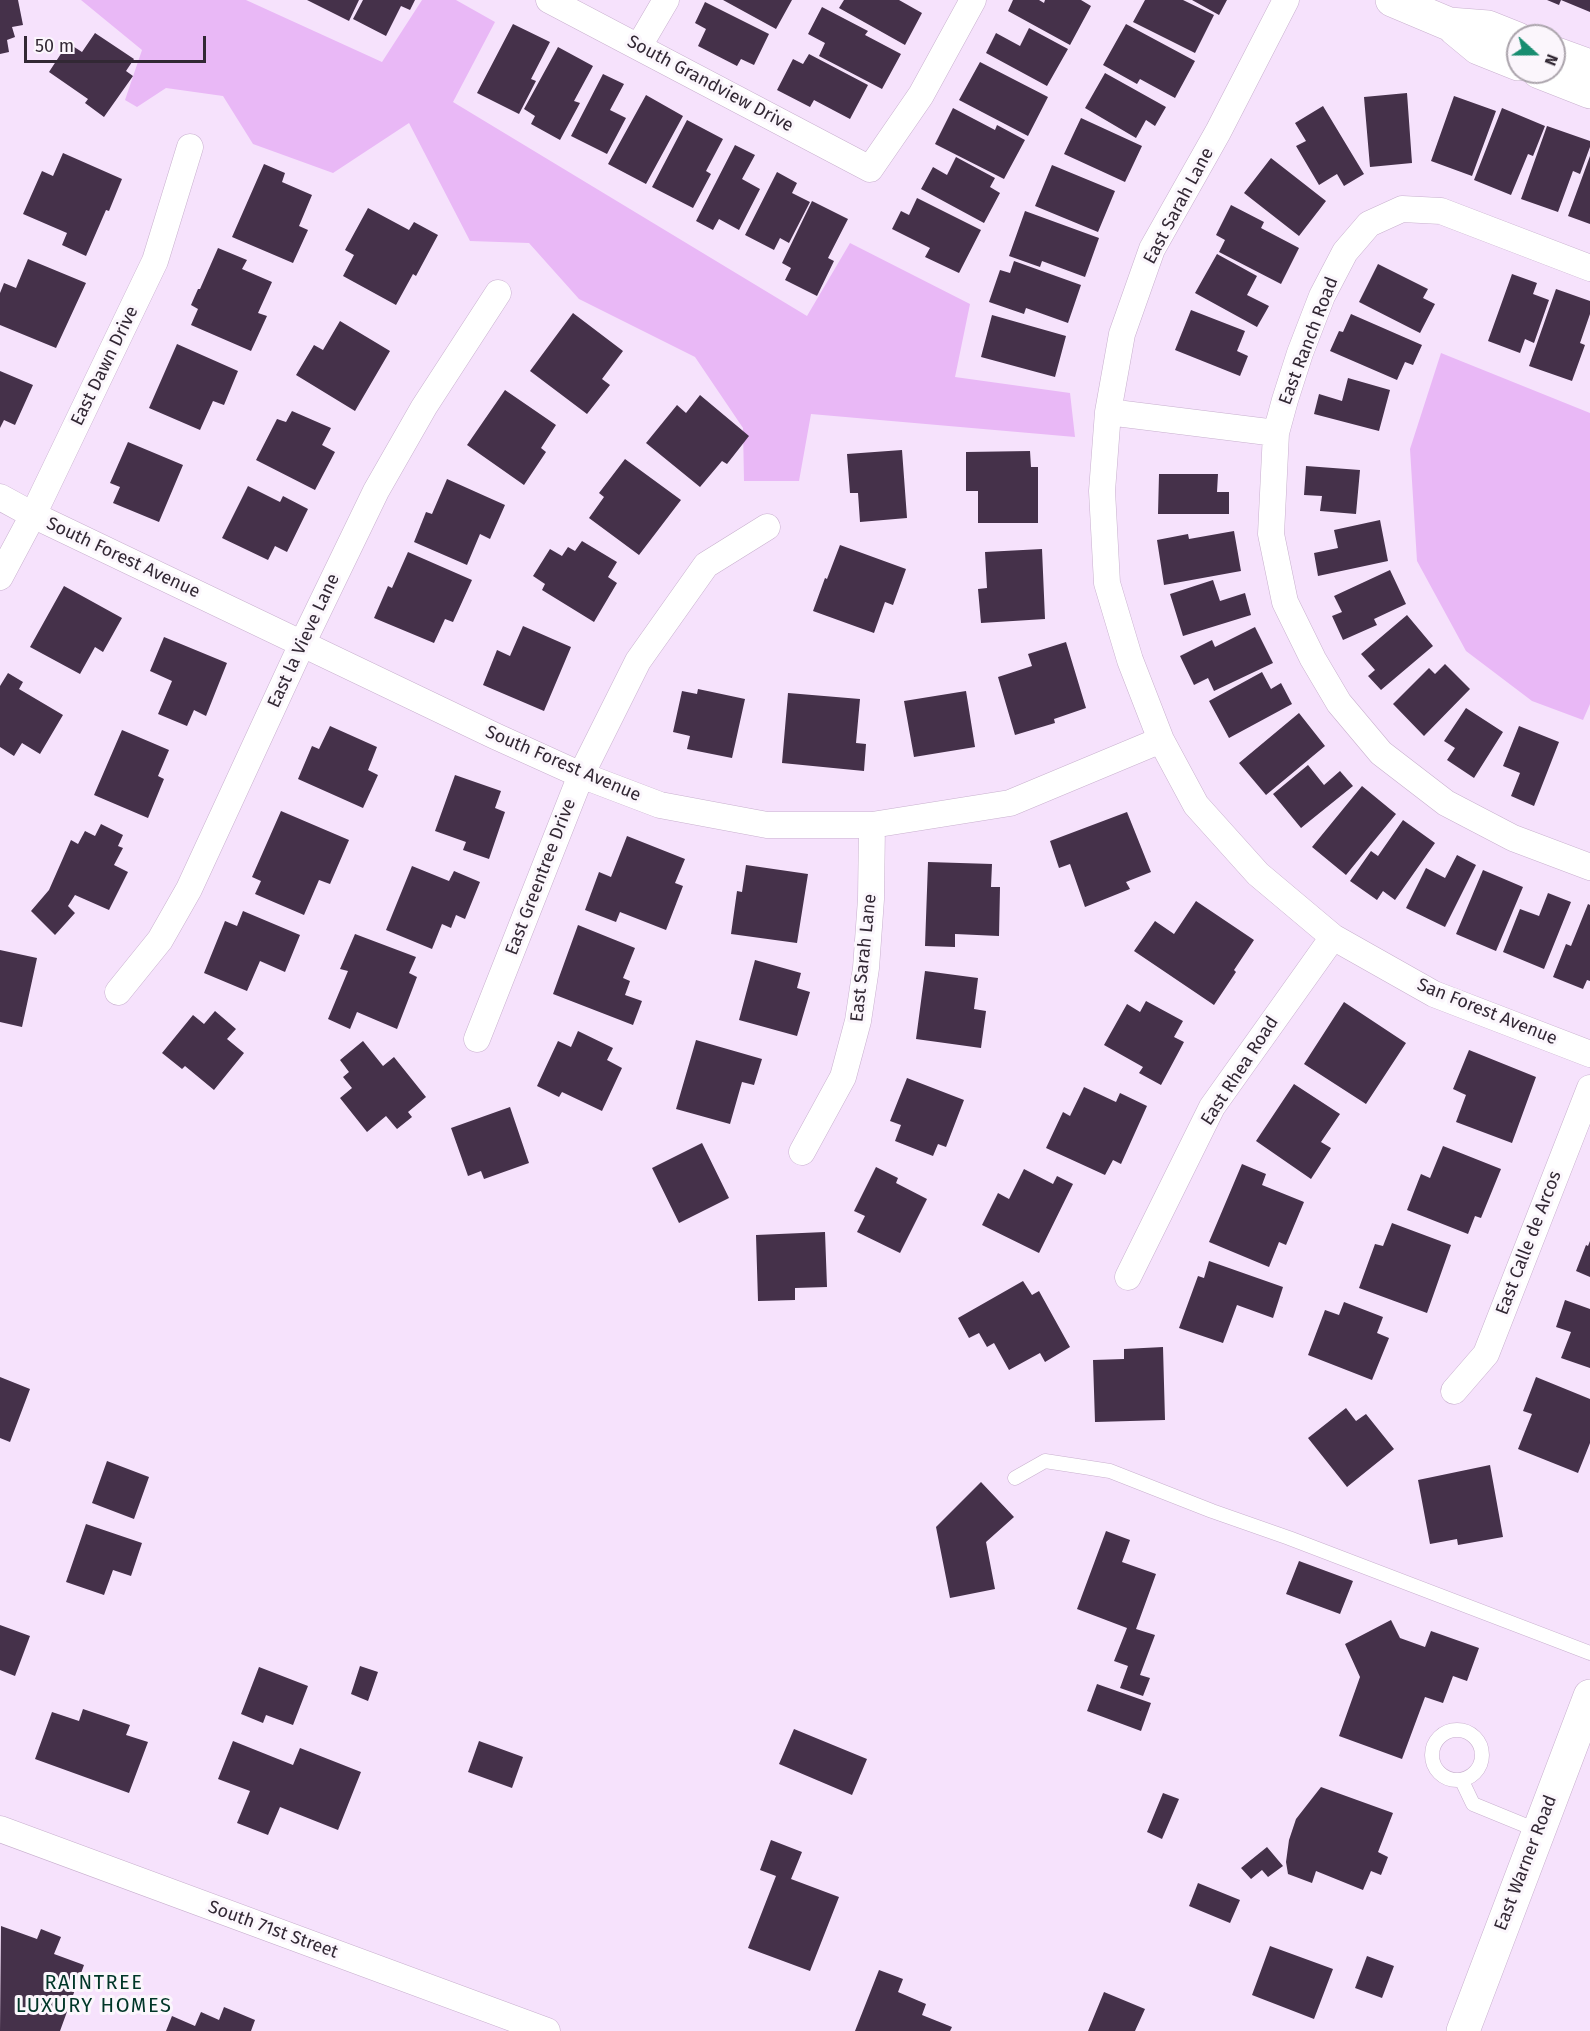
<!DOCTYPE html>
<html>
<head>
<meta charset="utf-8">
<style>
	body { margin:0 }
	#map { position:relative; width:1590px; height:2031px; overflow:hidden; background:#f6e2fc; font-family:"Fira Sans",sans-serif }
	canvas { display:block }
	.north { position:absolute; left:1506px; top:24px; width:60px; height:60px; box-sizing:border-box; background:#fbf6fc; border:2px solid #aba4ac; border-radius:50%; rotate:111deg; font-size:16px; font-weight:700; line-height:24px; text-align:center; color:#322834 }
	.north::after { content:''; display:block; margin:auto; width:21px; height:27px; background:#188d70; clip-path:polygon(50% 0,100% 100%,50% 72%,0 100%) }
	.scale { position:absolute; left:24px; top:36px; width:182px; height:27px; box-sizing:border-box; border:3px solid #322834; border-top:0; padding-left:8px; font-size:18px; line-height:21px; white-space:nowrap; color:#322834; -webkit-text-stroke:4px #fbf6fc; paint-order:stroke }
</style>
</head>
<body>
<div id="map">
<canvas width="1590" height="2031"></canvas>
<div class="north">N</div>
<div class="scale">50 m</div>
</div>
<script>
const ctx = document.querySelector('canvas').getContext('2d');
ctx.lineJoin = 'round';
function paint(path, color) { ctx.fillStyle = color; ctx.fill(path, 'evenodd'); }
const toPath = rows => new Path2D(rows.map(r => 'M' + r).join(''));
function trace(path, color, width, dash) { ctx.strokeStyle = color; ctx.lineWidth = width; ctx.lineCap = dash ? 'butt' : 'round'; ctx.setLineDash(dash || []); ctx.stroke(path); }
function label(font, color, halo, rows, align = 'center') {
  ctx.font = font + ' "Fira Sans",sans-serif'; ctx.lineWidth = 6; ctx.setLineDash([]); ctx.textBaseline = 'middle'; ctx.strokeStyle = halo; ctx.fillStyle = color; for (const [text, x, y, turn = 0] of rows) {
    ctx.save(); ctx.translate(x, y); ctx.rotate((+turn || 0) * Math.PI / 180); ctx.textAlign = isNaN(turn) ? turn : align; if (halo) ctx.strokeText(text, 0, 0); ctx.fillText(text, 0, 0); ctx.restore();
  }
}
paint(toPath([
	[81,0,246,0,382,62,422,0,456,0,495,22,453,102,807,316,850,243,970,304,955,377,1070,393,1075,437,811,414,799,481,744,481,743,428,695,357,579,299,529,243,470,241,409,123,333,173,253,144,223,96,166,88,137,107,125,100,142,50],
	[1441,353,1590,413,1590,704,1583,720,1532,701,1466,651,1417,561,1410,449]
]), '#e9b8f6');
paint(toPath([
	[0,0,18,0,23,25,12,27,15,37,7,40,9,52,0,54],
	[307,0,359,0,349,21],
	[363,0,415,0,410,10,401,6,386,36,353,19],
	[723,0,792,0,776,29],
	[844,0,899,0,922,13,905,45,839,8],
	[1013,0,1039,0,1044,3,1045,0,1081,0,1091,6,1070,45,1008,11],
	[1145,0,1183,0,1214,15,1195,53,1133,22],
	[1192,0,1227,0,1219,15],
	[1547,0,1590,0,1590,12,1561,0,1559,5],
	[705,2,769,34,754,65,741,59,737,66,698,46,706,29,695,23],
	[822,7,868,31,865,35,901,54,882,89,819,56,825,43,808,34],
	[513,24,550,42,531,79,536,81,519,114,477,93],
	[1126,24,1195,61,1175,98,1140,79,1137,84,1103,65],
	[1029,28,1068,49,1047,86,986,53,996,33,1020,46],
	[95,33,134,59,126,71,133,76,104,117,85,103,88,99,49,72,68,43,82,52],
	[558,47,593,66,574,101,580,103,560,140,531,124,535,116,524,109],
	[809,54,868,85,850,119,814,100,810,107,777,90,793,59,803,64],
	[980,62,1048,97,1028,136,959,100],
	[1105,73,1166,107,1155,126,1146,120,1136,138,1085,108],
	[603,74,624,84,610,110,626,118,607,154,571,136],
	[1407,93,1412,163,1370,167,1364,97],
	[646,95,683,116,646,184,608,164],
	[1454,96,1496,111,1472,176,1431,161],
	[1323,106,1364,174,1344,186,1337,174,1319,185,1296,146,1306,141,1295,123],
	[953,108,995,130,997,125,1025,140,1004,179,935,144],
	[1502,108,1545,126,1533,156,1528,154,1511,195,1474,180],
	[1081,118,1142,146,1125,182,1064,154],
	[687,120,723,139,706,171,711,174,693,208,652,187],
	[1547,126,1590,141,1590,147,1580,174,1573,171,1558,212,1521,199],
	[735,145,755,155,742,179,760,189,739,230,719,219,713,230,696,221],
	[63,153,122,179,109,211,106,210,86,256,62,245,67,233,23,214,42,171,53,176],
	[1590,156,1590,224,1568,216],
	[956,157,995,178,990,187,1000,193,984,223,921,189,933,167,947,175],
	[1271,158,1326,201,1299,236,1244,193],
	[264,164,285,173,282,182,312,195,299,226,308,230,293,263,232,237],
	[1052,165,1115,191,1098,232,1035,206],
	[777,172,797,183,792,193,810,202,789,243,780,238,774,250,745,235],
	[917,198,981,230,959,273,925,257,930,248,892,229,901,211,909,215],
	[812,201,848,219,828,258,834,261,817,296,785,280,791,268,782,263],
	[1231,205,1264,222,1261,228,1299,248,1281,284,1219,252,1225,240,1216,235],
	[368,208,409,230,414,222,438,235,416,276,413,274,396,305,343,276,354,255,345,250],
	[1025,211,1099,238,1085,277,1042,261,1040,267,1009,256],
	[218,248,247,260,242,269,272,282,258,313,267,316,251,351,191,325,198,309,191,305,198,289,200,289],
	[1217,254,1257,276,1247,295,1269,306,1257,327,1195,293],
	[28,259,86,283,56,348,0,325,0,293,4,283,16,288],
	[1014,261,1081,285,1068,323,1026,308,1024,314,989,302,1000,270,1010,273],
	[1378,264,1428,289,1423,298,1435,304,1420,333,1359,302],
	[1512,274,1537,283,1533,294,1549,300,1534,343,1525,339,1520,353,1488,341],
	[1556,289,1590,301,1590,314,1580,343,1585,345,1572,381,1529,366],
	[1191,310,1245,331,1237,351,1248,356,1240,376,1175,350],
	[573,313,623,351,602,379,610,385,587,414,530,371],
	[1351,314,1422,345,1413,365,1405,362,1397,380,1330,351,1339,331,1343,332],
	[992,315,1066,336,1055,377,981,357],
	[340,321,390,351,355,411,296,375,314,345,323,350],
	[177,344,238,371,224,405,213,401,200,430,149,408],
	[0,371,33,385,15,425,4,420,0,428],
	[1348,378,1390,390,1379,431,1314,414,1319,394,1342,401],
	[505,390,556,425,541,448,546,452,524,485,467,445],
	[700,395,749,436,727,464,722,461,700,487,646,443,677,405,686,413],
	[292,411,331,428,322,445,335,452,315,490,256,460,277,419,286,422],
	[128,442,183,465,159,522,113,503,120,487,110,483],
	[902,450,907,518,860,522,858,493,850,493,847,454],
	[1030,451,1031,467,1038,467,1038,523,978,523,978,491,966,491,966,452],
	[625,459,681,500,639,555,589,518,604,497,599,493],
	[1306,466,1360,470,1356,514,1320,511,1322,496,1304,495],
	[1159,474,1218,474,1217,492,1229,492,1229,514,1158,514],
	[447,479,505,505,490,539,480,534,467,565,414,542,426,512,432,514],
	[248,486,280,502,283,496,308,509,287,552,275,546,268,560,222,538],
	[1380,520,1388,561,1318,576,1314,553,1338,548,1334,530],
	[1234,531,1241,571,1164,585,1157,540,1188,534,1189,539],
	[582,541,617,562,608,577,617,583,594,622,542,590,545,584,533,576,550,549,562,556,568,547,575,551],
	[840,545,906,569,893,605,885,602,874,633,813,611,825,578,827,579],
	[1042,549,1045,619,981,623,978,589,987,588,985,552],
	[408,552,472,580,453,622,445,619,434,643,374,618,388,586,392,588],
	[1390,570,1406,604,1374,619,1377,625,1343,640,1332,616,1342,612,1334,596],
	[1213,580,1220,601,1245,593,1251,615,1183,636,1170,594],
	[64,586,122,618,103,652,95,647,80,674,30,647],
	[1407,615,1433,646,1381,690,1368,676,1375,670,1361,654],
	[523,626,571,647,544,711,483,685,497,650,510,656],
	[1255,627,1273,663,1214,691,1208,678,1194,685,1180,656,1212,640,1215,647],
	[164,637,227,663,206,716,194,710,187,726,158,714,172,681,150,671],
	[1066,642,1086,708,1054,719,1055,723,1015,735,998,677,1032,666,1028,654],
	[1445,664,1470,689,1424,736,1393,704,1429,668,1435,674],
	[1262,672,1271,689,1281,683,1292,704,1229,738,1209,701],
	[8,673,23,682,19,689,63,715,40,754,22,743,14,756,0,747,0,686],
	[698,689,745,699,732,758,687,749,690,736,673,732,682,691,697,694],
	[966,691,975,747,914,757,904,701],
	[788,693,860,699,856,743,866,744,864,771,782,763],
	[1466,708,1503,732,1474,778,1447,760,1455,748,1444,741],
	[1299,713,1325,746,1266,795,1239,763],
	[330,726,377,747,368,770,378,775,363,808,298,779,312,746,319,749],
	[1519,726,1559,742,1534,806,1511,796,1520,773,1503,766],
	[122,730,169,750,158,776,164,779,148,818,94,795],
	[1308,765,1324,785,1340,771,1353,786,1301,828,1273,794],
	[455,775,501,791,495,808,505,812,489,859,463,850,466,842,435,831],
	[1362,786,1396,814,1346,875,1312,847],
	[281,811,349,840,330,884,319,880,304,915,255,894,261,881,252,877],
	[1127,812,1151,872,1126,882,1130,889,1085,907,1070,864,1059,868,1050,841],
	[1403,820,1435,843,1395,900,1383,891,1377,900,1350,881,1371,851,1378,856],
	[101,824,123,835,118,846,123,848,114,865,128,872,109,910,75,895,68,906,75,913,55,935,31,911,49,890,71,840,78,844,85,831,95,836],
	[627,836,685,859,675,883,683,886,666,930,620,912,616,922,585,910,599,872,611,877],
	[1457,855,1476,865,1445,927,1406,908,1426,868,1445,878],
	[928,862,992,864,991,887,1000,887,999,936,955,934,955,947,925,946],
	[746,865,808,874,797,943,731,934,737,891,742,892],
	[412,866,449,881,454,871,480,882,465,919,456,915,451,928,442,924,432,949,386,930],
	[1483,870,1523,887,1496,951,1456,934],
	[1548,893,1571,902,1544,969,1503,952,1520,909,1539,916],
	[1196,901,1254,940,1234,970,1236,972,1214,1005,1134,951,1155,921,1174,934],
	[1588,904,1590,905,1590,981,1587,980,1583,989,1553,977,1566,944,1571,946],
	[243,911,300,935,285,972,260,961,247,991,204,973,225,921,237,926],
	[578,925,635,948,623,978,630,981,625,995,642,1001,633,1025,553,994],
	[355,934,416,957,409,973,417,977,397,1029,357,1012,350,1029,328,1019,348,971,340,969],
	[0,950,37,958,22,1027,0,1022],
	[755,960,801,973,797,988,810,992,797,1036,739,1020],
	[925,971,978,978,974,1009,986,1011,981,1048,916,1039],
	[1146,1001,1183,1021,1174,1037,1184,1042,1161,1085,1139,1073,1143,1067,1104,1045,1127,1004,1140,1012],
	[1344,1002,1406,1043,1366,1104,1304,1064],
	[215,1011,236,1029,227,1039,244,1053,214,1090,185,1066,182,1069,162,1053,193,1015,204,1024],
	[578,1031,613,1048,607,1060,622,1068,602,1111,562,1092,559,1097,537,1086,558,1041,571,1047],
	[696,1040,762,1059,754,1085,742,1082,730,1124,676,1109],
	[363,1041,383,1066,394,1057,426,1097,408,1112,412,1117,397,1129,386,1116,367,1132,340,1098,352,1088,343,1077,349,1072,340,1060],
	[1469,1050,1536,1077,1512,1143,1456,1122,1466,1095,1453,1089],
	[907,1078,964,1100,946,1147,938,1144,933,1156,895,1141,901,1125,890,1121],
	[1294,1084,1340,1114,1321,1142,1331,1148,1311,1179,1256,1141],
	[1084,1087,1116,1102,1120,1093,1147,1106,1121,1164,1113,1160,1105,1175,1046,1148,1063,1112,1070,1116],
	[510,1107,529,1163,484,1179,481,1171,468,1176,451,1128],
	[702,1143,729,1198,679,1223,652,1168],
	[1443,1146,1501,1169,1481,1218,1475,1216,1468,1234,1407,1210,1421,1174,1430,1178],
	[1242,1164,1266,1174,1262,1185,1304,1202,1286,1245,1279,1242,1269,1267,1209,1242],
	[876,1167,898,1178,896,1183,927,1199,900,1253,857,1232,865,1216,854,1211],
	[1024,1169,1053,1184,1057,1176,1073,1184,1039,1253,982,1225,998,1193,1009,1199],
	[1392,1223,1451,1245,1427,1313,1359,1288,1375,1244,1383,1246],
	[825,1232,827,1287,795,1288,795,1300,758,1301,756,1235],
	[1590,1241,1590,1277,1576,1271,1586,1245,1588,1246],
	[1209,1261,1283,1287,1273,1318,1237,1305,1223,1343,1179,1328,1198,1276,1204,1278],
	[1023,1281,1032,1295,1039,1291,1070,1347,1045,1362,1040,1353,1009,1370,994,1343,987,1347,979,1333,969,1338,958,1318],
	[1565,1300,1590,1309,1590,1368,1561,1358,1571,1332,1556,1327],
	[1344,1302,1383,1317,1377,1333,1389,1338,1372,1380,1308,1355,1325,1310,1339,1315],
	[1163,1347,1165,1420,1095,1422,1093,1360,1124,1359,1124,1349],
	[0,1377,30,1389,10,1442,0,1438],
	[1536,1377,1590,1399,1590,1443,1578,1473,1518,1449,1532,1414,1523,1411],
	[1346,1408,1356,1421,1366,1414,1394,1449,1347,1487,1308,1438],
	[107,1461,149,1477,134,1519,92,1503],
	[1490,1465,1503,1537,1458,1545,1457,1539,1430,1544,1418,1480],
	[981,1482,1014,1517,986,1542,995,1589,950,1598,936,1527],
	[86,1524,142,1543,131,1576,113,1570,104,1595,66,1582],
	[1106,1531,1130,1540,1122,1562,1156,1574,1136,1629,1155,1635,1140,1675,1150,1678,1143,1696,1120,1688,1128,1666,1114,1661,1127,1628,1077,1609],
	[1299,1561,1353,1581,1340,1614,1286,1594],
	[1391,1620,1400,1638,1425,1647,1431,1631,1479,1648,1467,1681,1453,1676,1443,1703,1425,1697,1402,1759,1339,1736,1360,1677,1345,1644],
	[0,1625,30,1636,15,1676,0,1670],
	[360,1666,378,1672,368,1701,351,1694],
	[259,1667,308,1686,293,1725,266,1715,263,1723,241,1714],
	[1097,1684,1151,1703,1141,1731,1087,1711],
	[83,1709,130,1725,126,1735,148,1742,129,1793,35,1759,52,1712,79,1721],
	[794,1729,867,1759,852,1795,779,1764],
	[233,1741,293,1765,300,1748,361,1772,338,1830,280,1807,268,1835,237,1823,250,1791,218,1779],
	[479,1741,523,1757,512,1788,468,1772],
	[1321,1787,1393,1813,1378,1852,1388,1857,1381,1875,1371,1871,1363,1890,1316,1871,1312,1883,1288,1874,1286,1862,1289,1840,1296,1819],
	[1163,1793,1179,1799,1162,1839,1147,1832],
	[771,1840,802,1852,791,1879,839,1897,810,1971,748,1948,776,1876,760,1870],
	[1267,1847,1283,1866,1268,1877,1262,1870,1251,1879,1241,1868],
	[1198,1883,1240,1900,1230,1923,1189,1906],
	[1,1926,37,1939,41,1929,61,1937,54,1954,84,1965,60,2031,0,2031],
	[1270,1946,1333,1969,1314,2019,1252,1995],
	[1367,1956,1394,1966,1382,1998,1355,1988],
	[879,1970,903,1979,898,1992,926,2004,922,2015,952,2027,950,2031,855,2031],
	[1104,1992,1145,2009,1135,2031,1088,2031],
	[224,2007,255,2020,251,2031,166,2031,172,2016,195,2026,201,2012,219,2020]
]), '#45314a');
const service = toPath([
	[1015,1478,1045,1461,1110,1471,1212,1511,1289,1538,1590,1653],
	'1432 1755a25 25 0 1 1 50 0a25 25 0 1 1-50 0Z',
	[1462,1781,1473,1804,1539,1831]
]);
const minor = toPath([
	[549,0,870,169,921,95,973,0],
	[1286,0,1218,132,1152,249,1122,334,1108,412,1102,491,1107,583,1130,660,1161,740,1196,805,1258,874,1333,937,1434,994,1590,1054],
	[639,46,666,0],
	[1590,268,1441,211,1402,209,1369,224,1345,252,1322,296,1300,353,1285,400,1276,433,1271,534,1285,602,1313,659,1339,703,1381,753,1446,803,1513,838,1590,867],
	[1108,412,1276,433],
	[0,497,33,515,495,736,581,775,660,805,767,825,872,825,1010,803,1161,740],
	[0,577,33,515,155,261,190,147],
	[118,992,160,940,189,889,302,644,376,491,424,407,498,293],
	[477,1039,581,775,638,661,706,565,767,527],
	[802,1152,843,1077,858,1021,866,968,871,899,872,825],
	[1128,1277,1212,1107,1333,937],
	[1454,1391,1486,1354,1590,1088],
	[0,1829,547,2031]
]);
const tertiary = toPath([
	[1392,0,1449,24,1488,27,1518,39],
	[1455,29,1478,48,1518,64],
	[1554,53,1590,66],
	[1539,72,1590,92]
]);
const secondary = toPath([
	[1463,2031,1590,1696]
]);
trace(service, '#c8b0ce', 15);
trace(minor, '#c8b0ce', 27);
trace(tertiary, '#c8b0ce', 34);
trace(secondary, '#c8b0ce', 34);
trace(service, '#fff', 14);
trace(minor, '#fff', 26);
trace(tertiary, '#fff', 33);
trace(secondary, '#fff', 33);
label('18px', '#322834', '#fbf6fc', [
	["South Grandview Drive",710,84,28],
	["East Sarah Lane",1179,206,-62],
	["East Ranch Road",1309,341,-69],
	["East Dawn Drive",105,366,-64],
	["South Forest Avenue",123,558,25],
	["East la Vieve Lane",304,641,-65],
	["South Forest Avenue",563,764,23],
	["East Greentree Drive",541,877,-69],
	["East Sarah Lane",864,958,-84],
	["San Forest Avenue",1487,1012,22],
	["East Rhea Road",1240,1071,-57],
	["East Calle de Arcos",1529,1243,-69],
	["East Warner Road",1526,1863,-69],
	["South 71st Street",273,1930,20]
]);
ctx.letterSpacing = '1.5px';
label('20px', '#003628', '#fbf6fc', [
	["RAINTREE",94,1983],
	["LUXURY HOMES",94,2006]
]);
ctx.letterSpacing = '0px';
</script>
</body>
</html>
